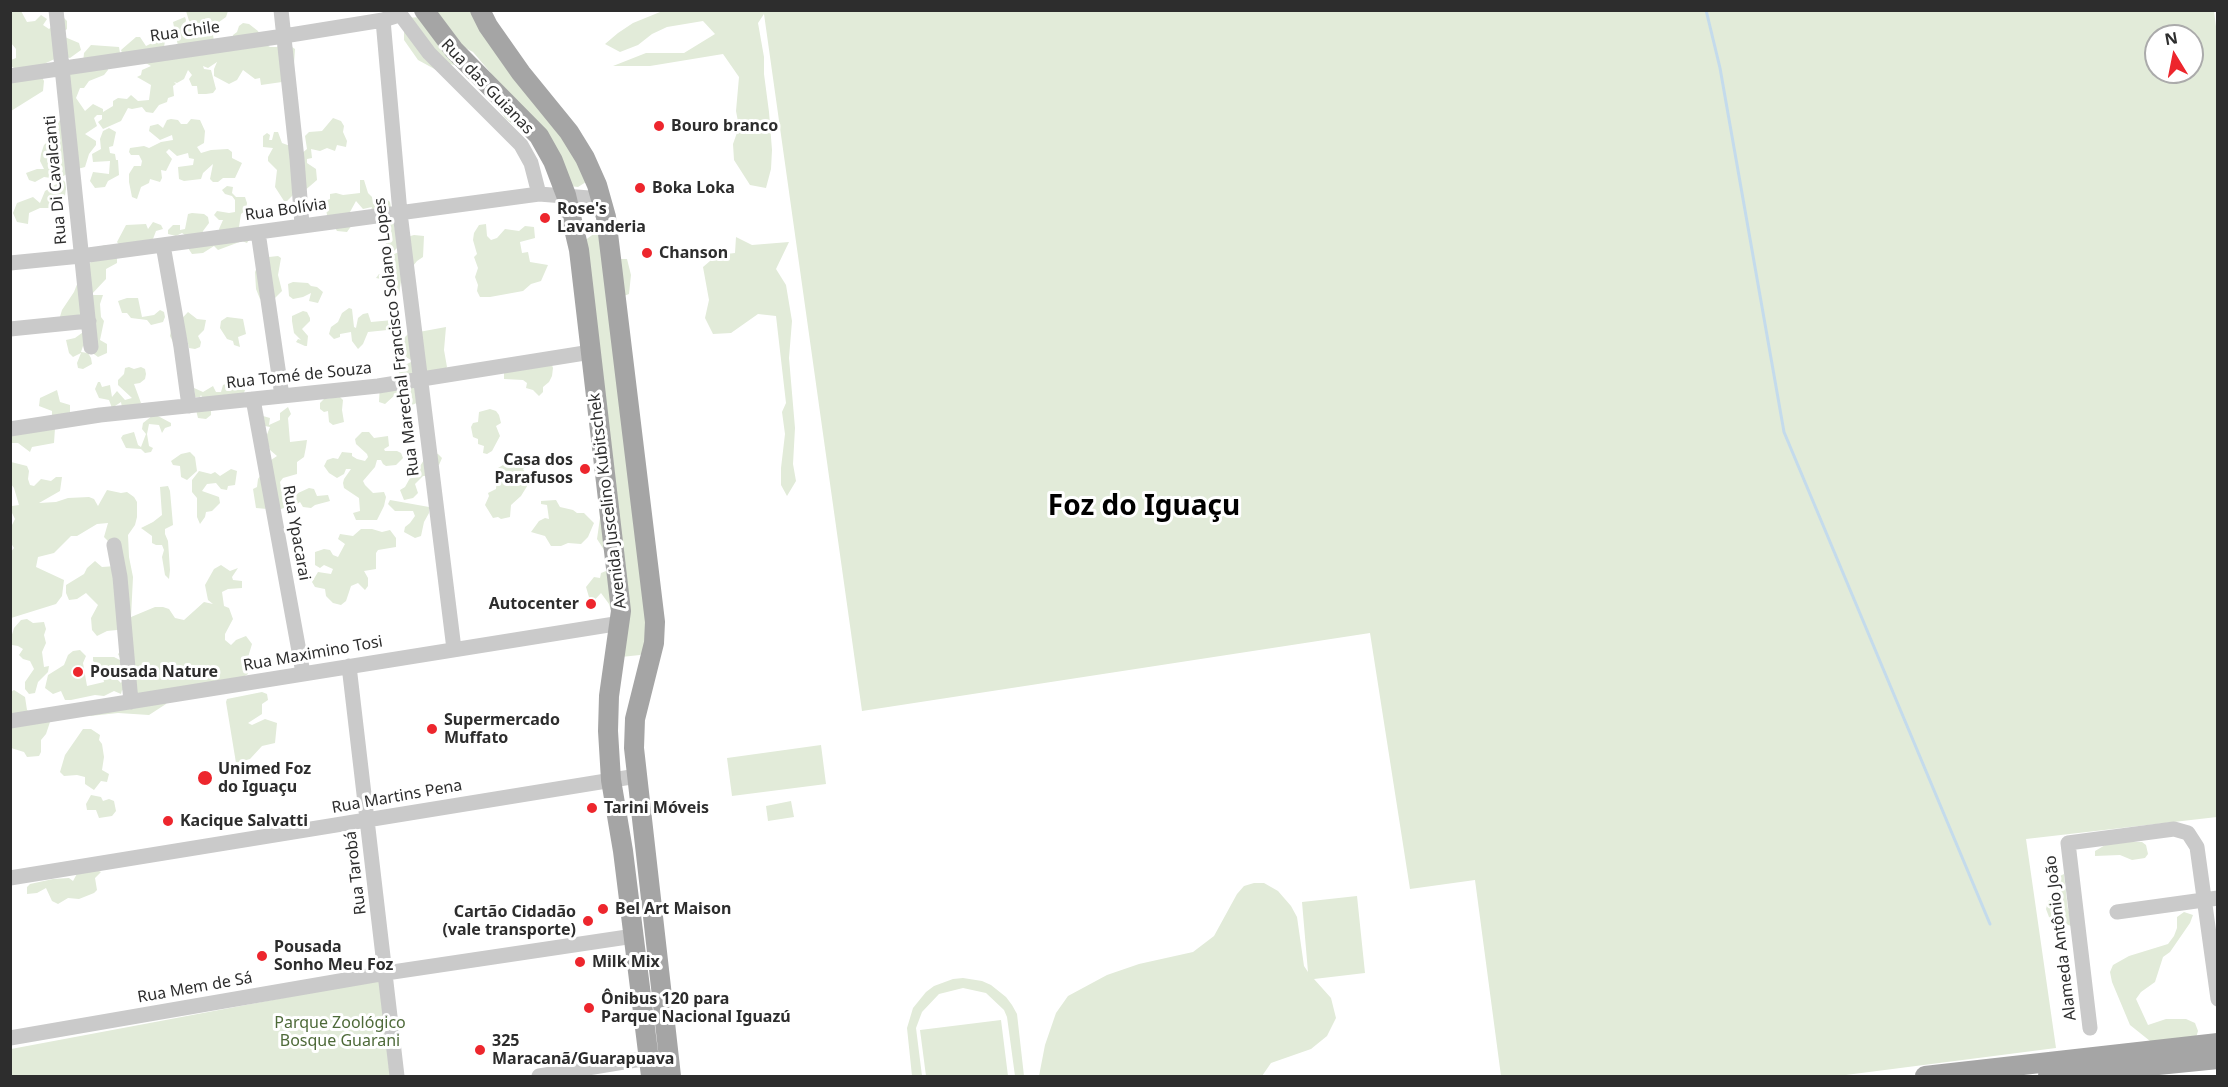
<!DOCTYPE html>
<html>
<head>
<meta charset="utf-8">
<style>
	body { margin:0 }
	#map { position:relative; width:2228px; height:1087px; overflow:hidden; background:#fff; font-family:"Noto Sans",sans-serif }
	canvas { display:block }
	.frame { position:absolute; inset:0; border:12px solid #2d2d2d; pointer-events:none }
	.north { position:absolute; left:2144px; top:24px; width:60px; height:60px; box-sizing:border-box; background:#fff; border:2px solid #ababab; border-radius:50%; rotate:350deg; font-size:16px; font-weight:700; line-height:24px; text-align:center; color:#2d2d2d }
	.north::after { content:''; display:block; margin:auto; width:21px; height:27px; background:#ed262d; clip-path:polygon(50% 0,100% 100%,50% 72%,0 100%) }
</style>
</head>
<body>
<div id="map">
<canvas width="2228" height="1087"></canvas>
<div class="frame"></div>
<div class="north">N</div>
</div>
<script>
const ctx = document.querySelector('canvas').getContext('2d');
ctx.lineJoin = 'round';
function paint(path, color) { ctx.fillStyle = color; ctx.fill(path, 'evenodd'); }
const toPath = rows => new Path2D(rows.map(r => 'M' + r).join(''));
function trace(path, color, width, dash) { ctx.strokeStyle = color; ctx.lineWidth = width; ctx.lineCap = dash ? 'butt' : 'round'; ctx.setLineDash(dash || []); ctx.stroke(path); }
function label(font, color, halo, rows, align = 'center') {
  ctx.font = font + ' "Noto Sans",sans-serif'; ctx.lineWidth = 6; ctx.setLineDash([]); ctx.textBaseline = 'middle'; ctx.strokeStyle = halo; ctx.fillStyle = color; for (const [text, x, y, turn = 0] of rows) {
    ctx.save(); ctx.translate(x, y); ctx.rotate((+turn || 0) * Math.PI / 180); ctx.textAlign = isNaN(turn) ? turn : align; if (halo) ctx.strokeText(text, 0, 0); ctx.fillText(text, 0, 0); ctx.restore();
  }
}
paint(toPath([
	[665,10,2214,11,2218,42,2217,817,2026,839,2056,1048,1838,1076,1501,1076,1475,880,1410,889,1370,633,862,711,764,14,758,23,764,57,764,74,769,112,772,150,771,169,766,188,750,185,734,160,733,144,739,127,736,111,739,77,723,54,650,66,613,66,646,53,684,53,715,34,703,21,667,27,652,34,638,45,620,52,605,44,618,33,633,23],
	[2156,36,2192,36,2192,72,2156,72],
	[11,11,21,11,27,22,35,21,41,15,47,19,43,25,49,29,63,17,67,21,67,29,60,35,79,43,81,50,70,58,61,56,46,63,39,72,44,81,43,91,11,111,10,77,17,70,11,66,11,60,16,58,16,49,11,43],
	[186,11,205,12,228,11,226,17,212,27,214,42,233,40,233,35,237,32,239,26,243,23,249,24,258,31,263,43,270,47,277,47,283,41,295,49,294,64,282,82,261,85,260,78,255,79,243,70,237,80,229,84,214,76,214,69,217,62,208,68,203,66,204,69,211,70,216,89,213,93,206,94,198,94,197,86,192,86,189,79,192,75,188,70,184,79,177,83,174,82,176,84,173,86,174,96,168,98,167,102,159,105,153,113,146,112,142,107,132,109,128,108,121,121,103,129,98,122,102,119,102,115,97,115,94,118,97,126,85,134,96,141,96,145,89,154,85,167,74,170,58,179,44,177,35,182,29,180,26,173,37,169,44,169,40,161,41,154,44,145,55,135,55,129,62,116,69,75,83,63,84,53,91,45,119,47,120,53,107,66,108,70,104,75,89,81,84,88,80,88,76,98,85,111,93,104,103,109,103,112,113,106,113,101,118,98,127,99,131,95,138,101,149,100,151,85,137,77,141,75,142,70,151,66,142,61,124,58,121,50,136,37,140,37,146,46,150,44,152,37,155,36,165,41,164,47,178,46,173,22,185,17,186,20,184,27,188,30,190,24],
	[435,11,474,11,557,120,586,182,578,187,570,186,525,135,505,118,495,104,494,82,490,72,473,52,458,44],
	[421,17,481,83,467,78,458,66,450,64,440,72,418,60,404,40,404,29,405,18],
	[333,118,341,121,344,126,343,132,347,141,346,147,337,145,335,151,327,148,320,151,311,149,312,158,307,159,307,163,316,169,317,180,303,192,297,191,287,201,284,201,275,187,277,170,268,161,268,157,273,148,263,147,263,136,267,133,270,135,269,140,272,140,274,132,278,132,282,143,293,147,301,154,307,149,305,136,309,132,322,131],
	[191,119,200,120,205,131,204,143,197,147,201,153,211,150,228,149,232,152,232,158,242,163,235,178,223,178,218,182,213,182,210,179,213,164,203,173,201,179,184,181,179,179,178,167,193,165,194,159,189,158,188,153,177,156,169,149,166,152,172,159,166,171,161,170,162,178,160,182,150,179,149,183,141,187,137,199,132,197,129,182,129,174,134,166,141,166,142,161,139,155,131,155,129,152,130,148,144,146,149,148,161,142,173,140,172,135,160,140,149,131,150,126,158,124,163,128,167,120,171,119,178,120,181,124,187,124],
	[109,128,116,132,113,146,109,147,110,153,115,154,116,160,118,160,119,175,108,181,105,187,95,188,90,181,93,172,109,174,110,161,93,162,92,154,101,149,100,139,103,131],
	[63,180,65,182,66,188,65,196,60,198,56,206,51,208,40,208,29,213,28,224,17,222,13,213,17,203,33,197,40,203,45,191],
	[360,180,364,180,368,193,372,197,373,204,385,198,390,202,398,247,394,251,389,252,377,219,371,210,372,207,363,209,356,201,350,212,354,222,347,232,337,231,327,215,325,201,330,199,330,194,336,193,343,195,360,193],
	[227,186,233,187,232,193,236,197,245,197,247,203,246,210,241,214,239,227,245,228,250,238,247,243,242,241,218,250,214,246,203,253,192,254,188,248,220,233,219,229,223,220,219,220,214,215,217,211,229,213,235,212,235,200,232,196,225,194,222,190],
	[192,213,204,214,208,217,209,223,203,231,202,237,185,235,182,233,176,236,168,234,168,230,173,225,180,225,180,230,185,229,188,214],
	[153,222,161,225,163,229,156,231,153,239,120,246,117,242,126,225,146,224,148,229],
	[486,224,487,236,491,240,497,238,505,229,519,231,525,226,534,227,535,238,520,242,522,253,528,252,530,262,548,265,541,281,531,284,523,291,490,297,480,297,477,291,478,285,475,277,478,268,474,257,477,254,473,240,474,233,479,225],
	[599,230,613,259,627,259,631,275,629,294,616,299,656,644,640,655,621,657,617,617,611,610,609,604,601,593,591,604,586,587,594,577,600,578,601,573,606,571,607,563,606,553,597,539,600,518,584,241],
	[414,235,424,236,423,257,417,261,401,281,399,294,397,295,393,291,392,281,390,279,386,280,376,278,379,274,390,274,385,265,387,260,392,255,401,251,407,237],
	[736,237,752,245,789,242,776,269,786,285,792,321,789,358,795,428,793,464,796,481,787,496,781,485,781,468,785,434,782,412,786,403,776,316,758,314,731,333,713,334,705,318,709,300,703,267,717,255,735,253],
	[105,245,111,247,117,257,117,263,106,269,106,279,91,295,103,295,100,304,101,317,104,321,100,340,107,344,107,353,98,357,83,346,81,352,88,353,91,358,92,364,83,369,78,368,77,363,81,353,73,357,69,353,66,340,75,338,86,330,59,320,62,310,74,292,83,269,91,262,89,255,93,249],
	[278,256,281,258,278,275,282,291,274,299,260,299,256,289,255,272,258,265,269,257],
	[293,282,308,283,311,286,317,287,323,292,318,303,309,301,311,293,303,297,293,299,289,296,288,284],
	[127,298,138,298,142,317,154,315,160,310,164,312,165,317,163,322,151,325,147,320,131,318,127,313,122,313,118,301],
	[349,308,352,309,354,327,356,328,358,318,363,314,368,313,371,322,393,320,393,314,397,309,400,324,397,329,368,332,363,344,358,349,352,341,351,332,340,334,340,337,334,339,329,334,331,327,338,322,342,313],
	[303,311,307,312,310,318,310,321,302,329,308,336,307,346,305,346,296,342,298,339,301,340,294,333,292,321,292,316],
	[188,312,197,319,206,320,204,330,198,336,201,342,200,347,195,349,189,348,186,335,173,342,170,336,171,330],
	[227,317,243,319,246,334,238,337,240,347,234,345,233,341,227,339,220,328,221,321],
	[446,327,444,350,447,367,442,375,431,381,419,402,412,405,403,402,401,396,395,395,385,404,379,402,380,384,384,380,400,375,395,363,407,364,413,361,402,355,399,349,401,341,408,334],
	[549,357,553,368,552,376,549,382,543,387,543,392,539,396,533,390,526,388,527,383,523,380,504,379,504,371],
	[129,367,134,369,141,367,145,369,146,374,145,379,140,383,134,384,141,403,123,413,121,402,112,408,109,400,99,398,95,389,98,382,100,382,102,387,110,385,112,397,117,391,125,400,132,398,118,385,118,380,124,374,125,368],
	[228,383,245,390,243,396,211,411,211,415,206,419,198,418,196,410,202,397,201,395,200,397,195,397,194,388,203,392,213,386,216,392,221,392,223,385],
	[57,390,60,402,70,405,70,412,52,420,52,411,39,406,40,398],
	[340,397,343,400,342,410,344,422,333,425,329,422,328,411,324,412,320,409,320,403,324,399],
	[288,407,291,414,288,418,290,442,307,440,306,447,304,457,297,462,297,474,283,478,280,482,282,494,296,494,309,488,314,489,317,496,328,495,330,501,315,505,311,508,303,507,300,502,289,510,284,508,278,510,256,508,253,489,257,487,258,479,271,460,277,456,270,450,266,437,270,427,265,426,263,416,270,418,269,425,280,420,280,413],
	[490,409,496,411,499,415,501,423,496,426,500,436,492,451,487,454,483,453,484,446,478,444,478,439,473,437,471,427,473,423,478,422,479,412],
	[152,416,158,416,171,423,171,426,165,428,162,433,159,425,149,424,147,434,149,446,153,448,151,452,145,453,141,449,126,448,121,438,123,435,134,432,138,445,141,447,146,434,142,429,143,423],
	[55,428,54,443,32,447,30,452,18,443,11,443,10,433],
	[362,432,369,432,374,438,388,436,389,446,384,449,385,451,397,451,401,453,403,458,396,465,386,466,383,464,381,460,377,460,375,467,363,481,365,485,373,493,384,492,386,497,384,506,377,520,356,520,353,513,360,511,359,498,344,488,343,483,344,479,351,469,346,469,344,474,337,478,329,473,324,466,327,460,333,458,338,459,342,452,352,453,352,456,357,459,365,461,368,457,367,454,356,444,355,439],
	[190,452,195,457,197,471,187,480,181,477,180,466,173,465,171,461,181,454],
	[432,452,438,454,442,458,439,465,435,466,430,476,423,476,415,484,418,493,413,498,404,500,400,490,405,487,410,478,410,472,416,472,426,457],
	[523,454,534,456,534,461,523,469,528,477,529,483,521,496,511,505,510,517,501,519,498,517,493,518,485,505,489,496,488,493,496,489,498,468,508,462,512,463],
	[11,462,27,466,29,471,28,479,30,485,34,486,41,479,51,481,56,477,62,477,60,491,39,503,56,502,68,498,89,497,94,499,98,506,107,490,121,493,127,492,134,497,137,502,137,517,135,525,128,535,129,557,133,577,131,617,155,607,163,607,169,609,175,618,184,620,204,602,213,604,208,600,205,585,214,569,221,565,230,571,238,568,232,577,233,580,242,581,242,588,228,589,222,592,224,606,229,608,233,619,225,634,225,640,231,645,236,640,246,636,252,644,246,664,248,674,236,681,170,696,166,704,149,715,118,713,90,716,95,705,133,698,122,690,121,694,114,691,104,696,95,695,71,700,65,700,61,691,53,694,45,688,48,675,64,665,68,655,73,651,80,650,86,656,83,663,87,686,104,682,101,668,93,661,93,657,114,657,120,660,121,668,115,677,121,683,127,672,118,654,123,649,123,627,117,630,107,631,97,636,92,630,91,618,98,605,86,593,77,599,69,600,66,593,66,585,84,574,87,568,95,561,102,567,116,566,110,543,104,537,108,523,97,524,77,536,71,536,54,553,38,557,36,567,64,580,62,596,56,604,11,618,10,553,14,548,11,543,11,527,15,519,11,511,12,506,19,505,14,488,11,484],
	[231,469,237,471,235,485,228,486,227,490,221,489,216,483,207,484,202,491,219,497,220,503,212,511,206,512,205,517,200,524,197,517,197,498,192,492,192,480,199,471,211,474,215,472,220,476],
	[168,486,170,491,173,525,165,529,165,534,168,541,170,570,169,579,165,575,162,557,164,550,162,545,156,545,152,543,152,536,141,528,153,522,162,515,160,487],
	[390,500,429,507,429,513,424,522,421,536,415,538,404,532,405,527,410,523,415,516,413,511,395,511,388,504],
	[556,500,560,507,573,510,577,513,584,513,594,523,588,537,581,544,568,543,561,546,551,546,545,536,531,532,539,521,545,518,549,519,547,505,541,504,541,501],
	[361,529,372,529,382,532,390,530,396,538,396,547,378,550,376,553,376,569,364,571,368,578,368,586,365,590,358,583,351,586,346,601,341,605,333,603,326,596,325,589,315,587,312,582,318,572,331,574,333,569,324,565,320,568,315,565,315,552,324,549,330,550,333,555,338,557,345,544,338,539,340,534,353,536],
	[27,619,33,623,44,622,46,629,44,635,46,643,42,652,44,667,49,666,48,672,38,682,35,693,29,694,25,689,25,682,34,669,30,661,23,659,19,655,23,649,18,646,12,645,10,641,14,628,21,620],
	[14,690,25,697,27,710,50,722,46,734,41,740,41,752,39,756,27,757,24,752,11,748,11,692],
	[262,692,267,694,268,700,262,704,262,714,248,723,252,725,265,719,277,723,275,743,262,746,250,759,236,763,226,702,227,699],
	[83,729,91,729,100,735,99,740,102,744,104,757,102,770,109,774,107,782,101,781,94,790,85,784,85,777,77,775,64,776,60,772,65,755],
	[821,745,826,784,732,796,727,758],
	[91,795,101,797,103,801,109,799,114,801,116,811,112,816,99,818,96,810,87,810,86,804],
	[791,801,794,817,768,821,766,806],
	[2112,841,2142,842,2146,845,2148,854,2145,858,2132,860,2120,855,2095,856,2095,851],
	[93,868,101,872,95,878,97,890,94,893,79,899,68,898,58,904,52,901,46,888,37,893,27,894,27,887,30,884,53,879,69,878,73,881,79,870],
	[2064,874,2068,910,2072,916,2071,926,2049,917,2046,909,2048,901,2057,896,2056,878],
	[1254,883,1264,883,1278,891,1291,906,1297,917,1304,966,1308,972,1302,902,1357,896,1365,973,1314,979,1331,998,1336,1018,1327,1036,1311,1049,1271,1063,1262,1076,1039,1076,1045,1045,1056,1013,1068,996,1107,975,1139,964,1193,952,1214,936,1237,894,1244,886],
	[2184,912,2193,915,2190,923,2170,952,2163,957,2155,982,2141,992,2136,999,2148,1025,2166,1019,2186,1019,2195,1023,2198,1031,2195,1041,2150,1041,2130,1025,2112,982,2110,972,2113,965,2129,956,2168,944,2174,936,2177,928,2177,917],
	[963,978,982,981,991,985,1006,997,1012,1005,1017,1014,1024,1076,1015,1076,1007,1017,1004,1010,986,993,963,988,939,994,922,1012,916,1028,922,1076,912,1076,907,1028,913,1008,926,992,934,986,953,979],
	[379,980,390,1076,11,1076,11,1049],
	[1001,1020,1008,1076,926,1076,920,1030]
]), '#e2ebd9');
trace(toPath([
	[1706,10,1720,68,1784,432,1990,924]
]), '#c4dbec', 3);
trace(toPath([
	[56,10,91,347],
	[281,10,297,159,302,225],
	[397,10,429,53,521,145,531,163,539,194],
	[383,20,400,213,454,649],
	[10,76,284,36,383,20,399,15],
	[258,232,282,396],
	[163,245,181,347,189,406],
	[10,263,81,256,539,194,602,199],
	[10,329,89,321],
	[253,399,303,673],
	[10,429,100,415,378,386,591,352],
	[114,545,120,577,131,702],
	[349,666,397,1076],
	[10,721,621,623],
	[10,878,637,776],
	[2117,912,2218,898],
	[2090,1028,2068,843,2174,829,2188,833,2197,847,2218,999],
	[10,1038,386,973,634,936],
	[539,1076,648,1058]
]), '#cacaca', 15);
trace(toPath([
	[424,10,454,50,539,136,553,161,566,195,579,250,621,611,609,696,608,731,611,780,623,851,651,1076],
	[480,10,488,26,521,73,569,132,585,158,597,185,606,217,655,622,654,643,635,719,634,748,671,1076],
	[1925,1076,2218,1043],
	[2048,1076,2218,1059]
]), '#a5a5a5', 20);
for (const [x, y, r, color] of [
	[659,126,6,"#ed262d"],
	[640,188,6,"#ed262d"],
	[545,218,6,"#ed262d"],
	[647,253,6,"#ed262d"],
	[585,469,6,"#ed262d"],
	[591,604,6,"#ed262d"],
	[78,672,6,"#ed262d"],
	[432,729,6,"#ed262d"],
	[205,778,8,"#ed262d"],
	[592,808,6,"#ed262d"],
	[168,821,6,"#ed262d"],
	[603,909,6,"#ed262d"],
	[588,921,6,"#ed262d"],
	[262,956,6,"#ed262d"],
	[580,962,6,"#ed262d"],
	[589,1008,6,"#ed262d"],
	[480,1050,6,"#ed262d"]
]) { const dot = new Path2D(); dot.arc(x, y, r, 0, 2 * Math.PI); ctx.fillStyle = color; ctx.fill(dot); trace(dot, '#fff', 2); }
label('16px', '#2d2d2d', '#fff', [
	["Rua Chile",185,32,-8],
	["Rua das Guianas",487,87,46],
	["Rua Di Cavalcanti",56,180,-95],
	["Rua Bolívia",286,210,-8],
	["Rua Marechal Francisco Solano Lopes",397,337,-97],
	["Rua Tomé de Souza",299,376,-6],
	["Avenida Juscelino Kubitschek",608,501,-97],
	["Rua Ypacarai",296,533,80],
	["Rua Maximino Tosi",313,654,-10],
	["Rua Martins Pena",397,797,-10],
	["Rua Tarobá",356,873,-97],
	["Alameda Antônio João",2061,938,-97],
	["Rua Mem de Sá",195,988,-10]
]);
label('bold 16px', '#2d2d2d', '#fff', [
	["Bouro branco",671,126],
	["Boka Loka",652,188],
	["Rose's",557,209],
	["Lavanderia",557,227],
	["Chanson",659,253],
	["Casa dos",573,460,"right"],
	["Parafusos",573,478,"right"],
	["Autocenter",579,604,"right"],
	["Pousada Nature",90,672],
	["Supermercado",444,720],
	["Muffato",444,738],
	["Unimed Foz",218,769],
	["do Iguaçu",218,787],
	["Tarini Móveis",604,808],
	["Kacique Salvatti",180,821],
	["Bel Art Maison",615,909],
	["Cartão Cidadão",576,912,"right"],
	["(vale transporte)",576,930,"right"],
	["Pousada",274,947],
	["Sonho Meu Foz",274,965],
	["Milk Mix",592,962],
	["Ônibus 120 para",601,999],
	["Parque Nacional Iguazú",601,1017],
	["325",492,1041],
	["Maracanã/Guarapuava",492,1059]
], 'left');
label('16px', '#4e6a39', '#fff', [
	["Parque Zoológico",340,1023],
	["Bosque Guarani",340,1041]
]);
label('bold 28px', '#000', '#fff', [
	["Foz do Iguaçu",1144,507]
]);
</script>
</body>
</html>
